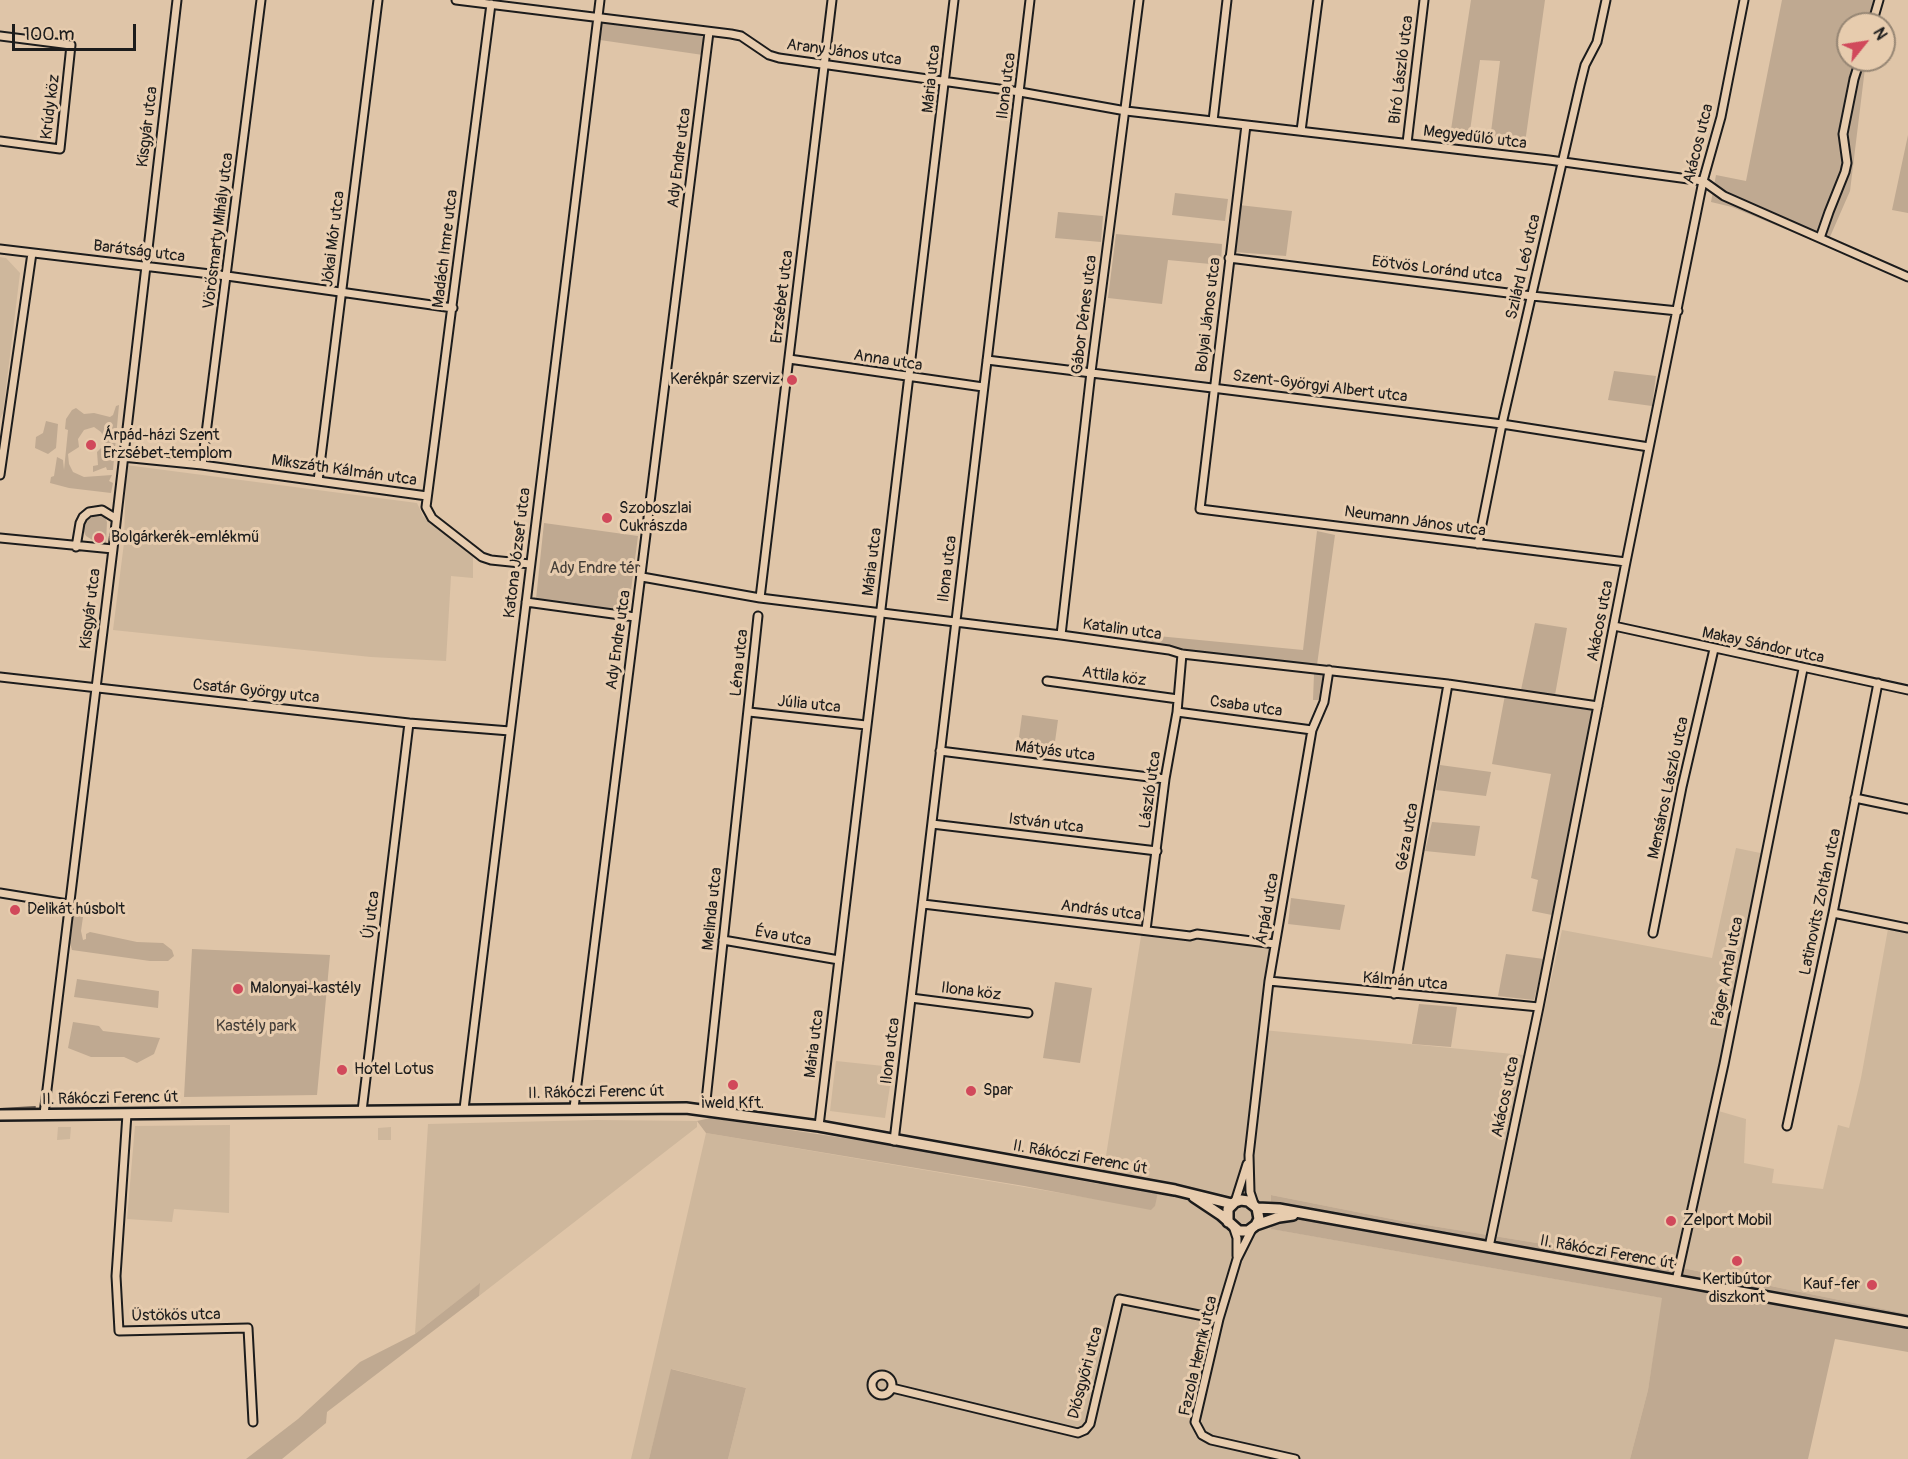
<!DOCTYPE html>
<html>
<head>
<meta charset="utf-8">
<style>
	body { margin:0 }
	#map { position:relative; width:1908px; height:1459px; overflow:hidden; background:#dfc5a8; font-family:Pangolin,sans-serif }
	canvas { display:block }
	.north { position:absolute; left:1836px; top:12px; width:60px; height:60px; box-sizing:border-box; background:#e7ccae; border:2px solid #968674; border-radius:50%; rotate:60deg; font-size:16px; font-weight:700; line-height:24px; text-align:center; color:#1c1c1c }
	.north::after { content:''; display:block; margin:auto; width:21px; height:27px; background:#d1495b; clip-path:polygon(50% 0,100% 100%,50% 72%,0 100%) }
	.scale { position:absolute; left:12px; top:24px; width:124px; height:27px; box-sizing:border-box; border:3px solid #1c1c1c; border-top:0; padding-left:8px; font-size:18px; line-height:21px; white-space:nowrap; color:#1c1c1c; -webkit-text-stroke:4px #e7ccae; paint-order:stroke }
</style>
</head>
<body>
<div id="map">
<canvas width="1908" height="1459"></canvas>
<div class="north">N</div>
<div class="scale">100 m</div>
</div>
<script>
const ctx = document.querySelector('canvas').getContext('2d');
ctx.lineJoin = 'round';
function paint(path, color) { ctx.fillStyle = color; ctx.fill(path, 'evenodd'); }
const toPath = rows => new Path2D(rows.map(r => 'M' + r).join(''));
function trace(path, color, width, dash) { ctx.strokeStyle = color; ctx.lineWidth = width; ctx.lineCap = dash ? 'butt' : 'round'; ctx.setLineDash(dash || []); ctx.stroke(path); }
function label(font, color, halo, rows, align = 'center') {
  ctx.font = font + ' Pangolin,sans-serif'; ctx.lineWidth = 6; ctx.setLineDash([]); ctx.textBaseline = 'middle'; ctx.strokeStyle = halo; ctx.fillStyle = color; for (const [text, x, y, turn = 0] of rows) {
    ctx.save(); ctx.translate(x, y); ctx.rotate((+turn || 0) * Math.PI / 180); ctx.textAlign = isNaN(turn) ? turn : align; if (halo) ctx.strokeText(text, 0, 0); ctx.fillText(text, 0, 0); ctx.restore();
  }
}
paint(toPath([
	[0,257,6,258,20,273,3,413,0,419],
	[126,465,417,503,423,516,473,557,473,578,451,576,446,661,371,657,113,630,124,543],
	[1736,848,1770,855,1715,1110,1746,1119,1744,1163,1774,1169,1772,1183,1823,1189,1838,1125,1849,1128,1861,1078,1888,929,1908,933,1908,1314,1653,1262,1402,1221,1271,1195,1272,1229,1663,1298,1648,1390,1630,1459,728,1459,746,1388,672,1369,649,1459,631,1459,706,1133,1125,1204,1099,1184,1105,1162,1142,930,1275,944,1263,1030,1534,1056,1562,930,1712,958],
	[836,1061,893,1067,885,1118,830,1111],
	[597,1120,697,1121,697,1127,688,1134,479,1296,479,1284,415,1334,428,1124],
	[230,1125,229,1213,174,1209,172,1222,127,1219,135,1126],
	[58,1127,71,1127,70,1139,57,1140],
	[391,1127,391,1140,378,1140,378,1128]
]), '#ceb79c');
paint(toPath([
	[1471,0,1545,0,1525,143,1490,140,1500,61,1480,60,1469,138,1450,136],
	[1782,0,1882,0,1874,24,1848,24,1848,60,1866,60,1850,191,1826,246,1732,207,1711,202,1716,175,1746,181],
	[602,20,701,34,704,42,703,55,600,40],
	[1908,135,1908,213,1892,210],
	[1175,193,1228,199,1225,221,1172,215],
	[1239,205,1292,211,1286,256,1234,252],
	[1058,212,1103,216,1101,242,1055,238],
	[1116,234,1222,244,1221,265,1168,260,1162,304,1108,298],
	[1614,371,1656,376,1652,406,1608,400],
	[119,405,113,470,107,470,106,467,93,472,93,466,98,465,97,452,105,444,105,440,101,432,94,427,84,430,78,439,79,447,68,454,69,464,73,472,84,477,112,475,109,481,113,483,111,493,69,488,50,483,51,477,54,476,57,457,63,460,64,470,68,430,65,429,66,419,72,410,76,408,84,414,94,413,110,417,113,415,116,406],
	[46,421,58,424,56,448,48,454,35,448,36,437,43,433],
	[96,515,105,517,107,522,106,543,94,541,86,536,83,530,87,520],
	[544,523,638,536,629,606,624,611,536,599],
	[1317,531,1335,535,1317,665,1325,676,1319,700,1313,700,1314,674,1188,658,1163,651,1151,644,1138,642,1137,634,1303,650],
	[1535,623,1567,628,1555,695,1521,690],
	[1505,695,1594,711,1552,915,1532,911,1538,880,1531,878,1551,774,1492,764],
	[1022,715,1058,720,1053,756,1017,752],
	[1440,765,1491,772,1486,796,1436,790],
	[1432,822,1480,826,1475,856,1425,851],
	[1291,898,1345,905,1340,930,1288,924],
	[76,909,84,910,81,931,83,940,86,939,86,934,90,932,137,942,163,943,172,950,174,956,168,961,150,961,72,950,70,943,70,929],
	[192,949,330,955,317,1095,184,1097],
	[1506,954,1544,959,1534,1000,1498,996],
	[77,979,159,991,158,1008,74,997],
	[1055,982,1092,988,1080,1063,1043,1058],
	[1419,1004,1457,1007,1451,1047,1412,1044],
	[73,1022,99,1026,103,1031,160,1038,154,1054,137,1063,124,1057,91,1057,68,1048],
	[710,1118,891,1145,1099,1184,1108,1183,1158,1192,1155,1206,1151,1210,1024,1186,706,1133,697,1121],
	[1271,1195,1402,1221,1653,1262,1908,1314,1908,1352,1835,1339,1808,1459,1630,1459,1648,1390,1662,1298,1271,1229],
	[480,1283,479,1296,327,1412,326,1423,282,1459,246,1459,298,1419,360,1362,415,1334],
	[671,1369,746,1388,728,1459,649,1459]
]), '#bfa991');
trace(toPath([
	[0,1109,35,1107]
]), '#655a50', 2);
const street = toPath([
	[456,0,731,34,741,36,769,55,779,58,1020,92,1126,111,1549,160,1703,181,1724,196,1908,277],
	[491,4,426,507,432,518,482,557,491,560,530,564],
	[1872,24,1879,0],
	[0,36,71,45,60,149,0,141],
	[1213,121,1227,0],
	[1246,125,1200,509,1626,562],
	[1301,131,1318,0],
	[1407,143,1424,0],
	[1820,238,1829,212,1845,172,1847,163,1843,134,1854,79,1860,60],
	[0,249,227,276,453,308],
	[1229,258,1532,296,1678,311],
	[789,359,983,387],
	[987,360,1502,424,1649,447],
	[122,457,202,465,427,496],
	[202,465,261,0],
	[0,475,32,253],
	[318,481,378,0],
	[0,538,113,549],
	[1478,544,1502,424,1580,85,1585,65,1597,42,1606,0],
	[76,547,80,523,83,517,89,512,102,510,115,518],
	[642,577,760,598,1061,635,1169,650,1182,654,1448,684,1598,706],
	[760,598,832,0],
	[526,602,635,617],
	[1614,626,1908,690],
	[1061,635,1091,372,1139,0],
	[0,677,409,723,510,731],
	[1047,681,1178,699],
	[749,712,866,725],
	[1177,712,1312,730],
	[940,751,1165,779],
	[1855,798,1908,809],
	[932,824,1157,851],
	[0,893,68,904],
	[923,904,1190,936,1197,934,1275,944],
	[1833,913,1908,928],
	[1146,930,1165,779,1177,712,1182,654],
	[1653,933,1682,787,1714,649],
	[723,940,839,960],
	[1269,981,1539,1007],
	[1394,994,1448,684],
	[911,998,1028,1013],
	[574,1108,709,32],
	[464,1109,600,0],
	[705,1110,758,616],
	[362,1111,409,723],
	[44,1114,113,549,177,0],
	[127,1114,116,1276,119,1331,248,1328,253,1422],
	[819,1126,954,0],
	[1787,1126,1833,913,1878,683],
	[894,1141,1030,0],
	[1235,1202,1247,1164],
	[1254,1204,1250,1192,1249,1155,1269,981,1312,730,1324,702,1329,670],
	[1234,1229,1237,1238,1237,1256],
	[1252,1229,1237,1259,1219,1319,1195,1422,1202,1435,1211,1440,1295,1459],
	[1489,1247,1539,1007,1626,562,1703,181,1721,117,1744,0],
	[1676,1281,1724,1064,1803,669],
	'872 1385a10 10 0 1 1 20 0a10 10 0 1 1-20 0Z',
	[892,1388,1078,1433,1085,1430,1090,1424,1119,1299,1219,1319]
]);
const secondary = toPath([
	[0,1115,686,1108,819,1126,1175,1190,1232,1204],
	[1194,1197,1221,1215,1239,1231,1248,1231,1256,1225,1279,1217,1293,1215],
	[1257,1208,1279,1209,1908,1322],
	[1228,1222,1228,1209,1235,1202,1241,1200,1248,1201,1257,1208,1259,1219,1256,1225]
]);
trace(street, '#1c1c1c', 11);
trace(secondary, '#1c1c1c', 14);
trace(street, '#e7ccae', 7);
trace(secondary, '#e7ccae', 9);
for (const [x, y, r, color] of [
	[792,380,6,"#d1495b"],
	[91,445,6,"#d1495b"],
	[607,518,6,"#d1495b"],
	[99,538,6,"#d1495b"],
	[15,910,6,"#d1495b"],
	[238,989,6,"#d1495b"],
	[342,1070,6,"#d1495b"],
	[733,1085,6,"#d1495b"],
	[971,1091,6,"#d1495b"],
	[1671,1221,6,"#d1495b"],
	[1737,1261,6,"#d1495b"],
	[1872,1285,6,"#d1495b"]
]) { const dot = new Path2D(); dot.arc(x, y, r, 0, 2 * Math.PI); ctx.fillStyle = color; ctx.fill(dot); trace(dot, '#e7ccae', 2); }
label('16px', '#1c1c1c', '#e7ccae', [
	["Arany János utca",844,53,8],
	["Bíró László utca",1402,70,-83],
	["Mária utca",932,79,-84],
	["Ilona utca",1007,86,-83],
	["Krúdy köz",51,107,-83],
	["Kisgyár utca",148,127,-83],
	["Megyedűlő utca",1475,138,7],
	["Akácos utca",1699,144,-76],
	["Ady Endre utca",680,158,-83],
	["Vörösmarty Mihály utca",219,231,-83],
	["Jókai Mór utca",334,239,-83],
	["Madách Imre utca",446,249,-83],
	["Barátság utca",139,252,7],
	["Szilárd Leó utca",1524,267,-77],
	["Eötvös Loránd utca",1437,270,7],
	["Erzsébet utca",783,297,-83],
	["Gábor Dénes utca",1085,315,-83],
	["Bolyai János utca",1209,315,-83],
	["Anna utca",888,361,9],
	["Szent-Györgyi Albert utca",1320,387,7],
	["Mikszáth Kálmán utca",344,471,8],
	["Neumann János utca",1415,522,8],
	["Katona József utca",518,553,-83],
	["Mária utca",873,562,-83],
	["Ilona utca",948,569,-83],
	["Kisgyár utca",91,609,-83],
	["Akácos utca",1601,621,-79],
	["Katalin utca",1122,630,8],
	["Ady Endre utca",619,640,-82],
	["Makay Sándor utca",1763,646,12],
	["Léna utca",740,663,-84],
	["Attila köz",1114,677,8],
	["Csatár György utca",256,692,6],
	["Júlia utca",809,705,6],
	["Csaba utca",1246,707,8],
	["Mátyás utca",1055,752,7],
	["Mensáros László utca",1669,788,-78],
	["László utca",1151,790,-82],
	["István utca",1046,824,7],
	["Géza utca",1408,837,-80],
	["Latinovits Zoltán utca",1821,902,-78],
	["Melinda utca",713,909,-84],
	["Árpád utca",1268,909,-80],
	["András utca",1101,911,7],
	["Új utca",372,915,-83],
	["Éva utca",783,937,10],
	["Páger Antal utca",1728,972,-79],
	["Kálmán utca",1405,982,5],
	["Ilona köz",971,992,7],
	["Mária utca",815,1044,-83],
	["Ilona utca",891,1051,-83],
	["II. Rákóczi Ferenc út",596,1093,-1],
	["Akácos utca",1506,1097,-78],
	["II. Rákóczi Ferenc út",110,1099,-1],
	["II. Rákóczi Ferenc út",1080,1158,10],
	["II. Rákóczi Ferenc út",1607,1253,10],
	["Üstökös utca",176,1316,-1],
	["Fazola Henrik utca",1199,1356,-77],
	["Diósgyőri utca",1086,1373,-75]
]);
label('16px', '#1c1c1c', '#e7ccae', [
	["Kerékpár szerviz",780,380,"right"],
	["Árpád-házi Szent",103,436],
	["Erzsébet-templom",103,454],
	["Szoboszlai",619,509],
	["Cukrászda",619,527],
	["Bolgárkerék-emlékmű",111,538],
	["Delikát húsbolt",27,910],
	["Malonyai-kastély",250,989],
	["Hotel Lotus",354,1070],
	["Spar",983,1091],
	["iweld Kft.",733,1104,"center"],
	["Zelport Mobil",1683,1221],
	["Kertibútor",1737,1280,"center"],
	["diszkont",1737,1298,"center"],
	["Kauf-fer",1860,1285,"right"]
], 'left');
label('16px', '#453f39', '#e7ccae', [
	["Ady Endre tér",595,569],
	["Kastély park",256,1027]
]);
</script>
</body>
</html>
